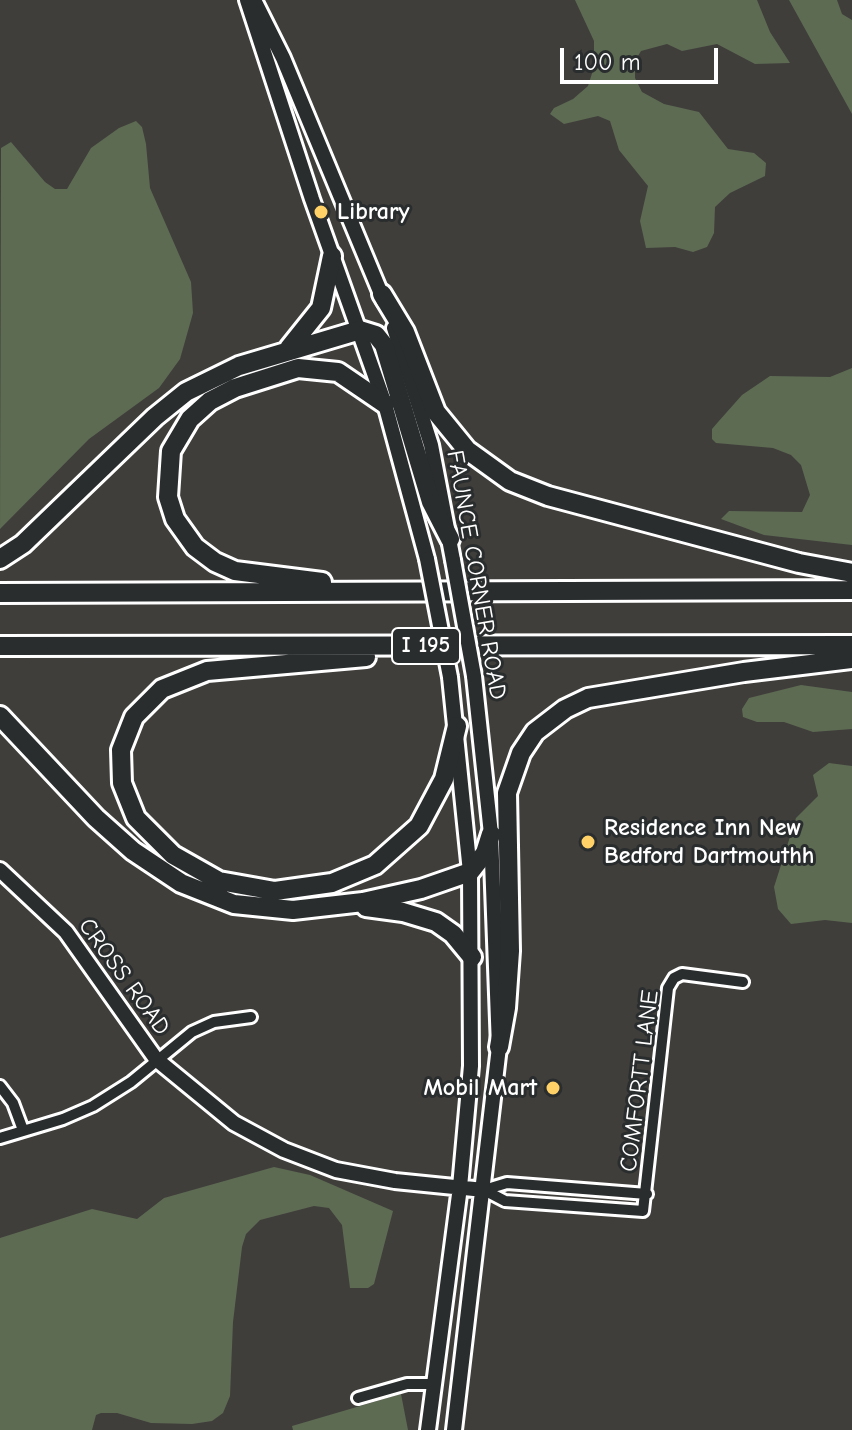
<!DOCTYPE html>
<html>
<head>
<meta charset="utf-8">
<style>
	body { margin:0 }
	#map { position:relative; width:852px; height:1430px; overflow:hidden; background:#403e3b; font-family:"Comic Neue",sans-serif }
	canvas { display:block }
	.scale { position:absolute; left:560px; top:48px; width:158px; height:36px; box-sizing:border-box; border:4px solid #fff; border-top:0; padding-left:10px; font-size:24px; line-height:28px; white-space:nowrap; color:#fff; -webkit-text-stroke:6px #2a2d2e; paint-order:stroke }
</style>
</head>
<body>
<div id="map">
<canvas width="852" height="1430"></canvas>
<div class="scale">100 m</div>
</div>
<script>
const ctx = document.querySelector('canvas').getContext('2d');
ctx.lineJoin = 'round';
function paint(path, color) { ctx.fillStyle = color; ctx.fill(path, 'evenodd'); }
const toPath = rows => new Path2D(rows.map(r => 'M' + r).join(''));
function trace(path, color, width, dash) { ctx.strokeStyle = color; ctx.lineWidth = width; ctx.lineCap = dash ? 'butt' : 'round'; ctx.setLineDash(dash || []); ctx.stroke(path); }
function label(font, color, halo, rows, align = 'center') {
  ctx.font = font + ' "Comic Neue",sans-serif'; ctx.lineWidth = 6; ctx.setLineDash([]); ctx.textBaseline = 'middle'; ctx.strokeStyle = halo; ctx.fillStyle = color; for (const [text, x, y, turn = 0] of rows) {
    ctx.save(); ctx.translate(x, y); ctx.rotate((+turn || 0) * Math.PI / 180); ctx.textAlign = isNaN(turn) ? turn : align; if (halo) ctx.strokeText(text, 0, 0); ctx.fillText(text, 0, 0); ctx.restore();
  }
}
paint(toPath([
	[575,0,757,0,770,32,790,63,755,64,717,44,682,51,667,44,641,51,635,61,635,78,642,92,664,104,699,112,728,149,754,153,766,163,765,176,730,193,715,207,714,233,707,247,693,252,675,247,646,248,640,221,648,186,619,150,610,121,598,116,564,124,550,114,554,108,573,99,588,86,594,67,594,41],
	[789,0,837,0,842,14,852,20,852,114],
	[136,121,142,127,146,144,150,188,191,282,193,313,180,359,159,388,89,439,0,529,1,148,11,142,45,182,55,189,67,189,91,148,119,128],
	[852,368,852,545,764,535,721,519,729,511,802,512,810,495,801,465,791,455,773,448,716,443,712,439,712,429,718,422,742,395,770,376,830,377],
	[801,685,852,692,852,729,813,732,784,722,757,722,743,717,742,709,749,698],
	[829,763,852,766,852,923,825,920,791,924,778,909,774,887,796,818,818,796,813,775],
	[274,1167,310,1175,393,1211,374,1284,368,1288,350,1288,342,1225,329,1208,314,1206,260,1220,246,1234,242,1247,233,1322,230,1396,223,1413,212,1421,192,1424,151,1423,117,1413,101,1413,96,1415,92,1430,0,1430,0,1238,92,1209,137,1219,164,1198],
	[401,1394,408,1430,293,1430,292,1426]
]), '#5d6b53');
const street = toPath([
	[0,1086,13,1103,23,1130],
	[0,1138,63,1119,93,1106,131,1082,192,1032,214,1022,251,1017],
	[484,1190,505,1201,643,1211,668,988,674,978,682,974,743,982],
	[484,1190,507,1183,647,1194],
	[358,1398,407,1384,435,1384]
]);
const secondary = toPath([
	[247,0,312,199,385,404,427,559],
	[254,0,283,58,384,301],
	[394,328,431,445,453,560],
	[0,870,66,932,156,1059,234,1123,284,1150,336,1170,395,1181,484,1190],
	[428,1430,460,1187,471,1066,470,872,450,677],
	[454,1430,499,1047,491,834,474,676]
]);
const highway = toPath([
	[382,294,405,332,436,412,467,450,510,481,548,496,799,563,852,573],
	[289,348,321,308,332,256],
	[0,559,23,544,155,417,186,392,239,366,360,330,376,335,384,345,431,502,450,539],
	[322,582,235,571,215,562,195,547,175,519,168,497,171,451,190,419,210,401,235,388,298,368,338,372,385,404],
	[0,593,852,590],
	[0,646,852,645],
	[366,657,207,671,162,689,134,717,121,750,122,783,136,818,173,855,219,881,275,891,332,883,375,865,419,826,444,779,457,726],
	[0,716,96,818,133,851,181,883,234,904,293,910,363,902,421,889,470,872,485,853,491,834],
	[366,907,403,912,436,922,453,934,472,957],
	[499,1047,506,1008,510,951,507,793,521,753,535,732,565,709,588,698,744,672,852,659]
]);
trace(street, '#fff', 16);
trace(secondary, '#fff', 20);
trace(highway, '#fff', 24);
trace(street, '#2a2d2e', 10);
trace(secondary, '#2a2d2e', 14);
trace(highway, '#2a2d2e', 18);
const secondaryBridge = toPath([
	[427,559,450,677],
	[453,560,474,676]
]);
trace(secondaryBridge, '#fff', 20, []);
trace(secondaryBridge, '#2a2d2e', 14);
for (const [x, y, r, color] of [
	[321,212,8,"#ffd166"],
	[588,842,8,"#ffd166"],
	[553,1088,8,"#ffd166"]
]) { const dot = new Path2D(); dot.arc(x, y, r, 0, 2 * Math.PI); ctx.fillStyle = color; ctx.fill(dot); trace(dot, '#2a2d2e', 3); }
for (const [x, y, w] of [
	[426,646,68]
]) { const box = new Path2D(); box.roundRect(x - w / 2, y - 18, w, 36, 6); ctx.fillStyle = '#2a2d2e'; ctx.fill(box); trace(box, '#fff', 2); }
label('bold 22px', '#fff', null, [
	["I 195",426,646]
]);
label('bold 24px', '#fff', '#2a2d2e', [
	["Library",337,212],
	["Residence Inn New",604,828],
	["Bedford Dartmouthh",604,856],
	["Mobil Mart",537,1088,"right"]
], 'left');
label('24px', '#fff', '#2a2d2e', [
	["FAUNCE CORNER ROAD",476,575,80],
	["CROSS ROAD",124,977,54],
	["COMFORTT LANE",640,1081,-83]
]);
</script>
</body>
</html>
